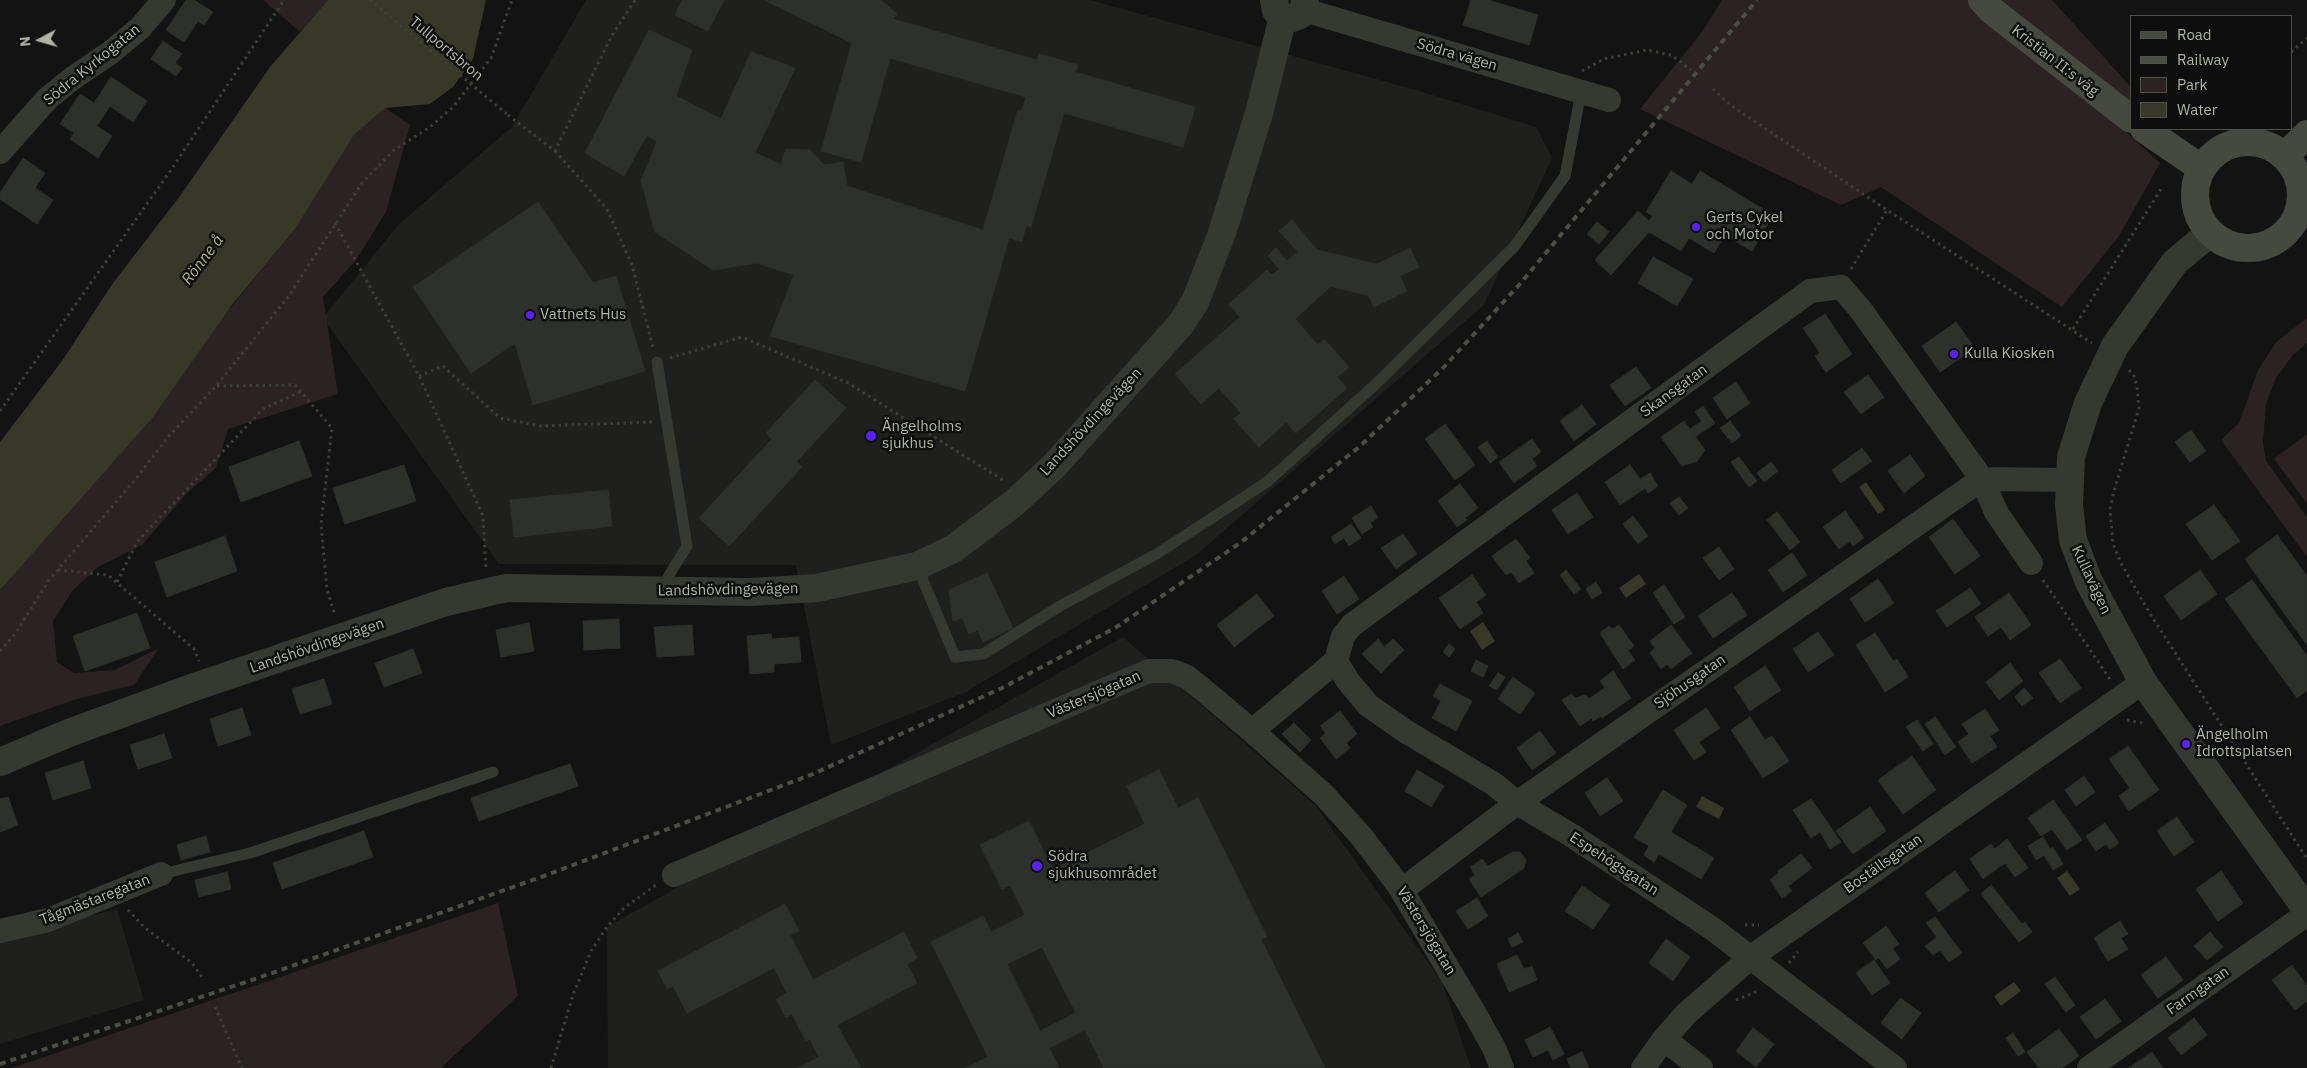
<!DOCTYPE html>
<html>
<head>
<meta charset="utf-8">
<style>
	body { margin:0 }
	#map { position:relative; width:2307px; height:1068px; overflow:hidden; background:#121312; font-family:"IBM Plex Sans",sans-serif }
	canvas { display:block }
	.legend { position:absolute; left:2130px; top:15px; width:162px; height:115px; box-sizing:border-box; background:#0d0e0d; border:1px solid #4e5149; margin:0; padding:6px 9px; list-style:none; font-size:15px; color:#afb5a2 }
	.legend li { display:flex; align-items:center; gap:10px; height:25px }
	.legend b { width:25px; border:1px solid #4e5149 }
	.north { position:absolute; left:15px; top:15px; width:50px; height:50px; -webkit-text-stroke:4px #0d0e0d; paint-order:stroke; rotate:264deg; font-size:14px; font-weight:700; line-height:20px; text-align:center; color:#afb5a2 }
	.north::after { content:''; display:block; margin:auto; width:18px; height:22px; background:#afb5a2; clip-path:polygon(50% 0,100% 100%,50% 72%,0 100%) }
</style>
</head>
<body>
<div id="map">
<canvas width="2307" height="1068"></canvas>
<ul class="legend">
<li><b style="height:6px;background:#464940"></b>Road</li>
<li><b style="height:6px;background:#4b4e45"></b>Railway</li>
<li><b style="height:14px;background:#2b2224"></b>Park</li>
<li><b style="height:14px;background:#373827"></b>Water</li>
</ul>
<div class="north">N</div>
</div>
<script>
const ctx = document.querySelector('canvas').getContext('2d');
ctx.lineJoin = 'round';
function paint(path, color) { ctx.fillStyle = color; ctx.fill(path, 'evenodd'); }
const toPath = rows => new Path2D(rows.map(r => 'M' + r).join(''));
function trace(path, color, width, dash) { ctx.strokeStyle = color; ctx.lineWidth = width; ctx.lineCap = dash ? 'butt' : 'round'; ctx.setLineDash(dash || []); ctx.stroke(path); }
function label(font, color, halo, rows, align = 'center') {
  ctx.font = font + ' "IBM Plex Sans",sans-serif'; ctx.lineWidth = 5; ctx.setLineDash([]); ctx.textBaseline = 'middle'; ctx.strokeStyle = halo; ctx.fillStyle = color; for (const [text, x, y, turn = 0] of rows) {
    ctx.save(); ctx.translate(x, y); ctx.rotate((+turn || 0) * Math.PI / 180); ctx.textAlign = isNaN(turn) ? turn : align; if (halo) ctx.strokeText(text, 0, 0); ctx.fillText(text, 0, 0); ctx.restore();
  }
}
paint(toPath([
	[586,0,1090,0,1416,90,1536,127,1552,158,1484,305,1196,555,966,692,831,745,796,565,499,564,323,318,399,224,512,127],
	[1123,637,1315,805,1442,982,1471,1068,608,1068,607,927],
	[117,909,144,1000,0,1044,0,938]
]), '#1f201e');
paint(toPath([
	[263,0,328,0,300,32],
	[1722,0,2052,0,2131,87,2131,127,2126,132,2160,163,2119,236,2062,307,1881,187,1841,205,1640,109,1702,32],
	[385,108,410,125,386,212,356,260,323,297,338,394,228,429,216,468,186,494,142,545,98,567,73,590,53,621,57,662,74,673,115,670,159,648,134,685,77,699,0,726,0,590,295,229,354,135],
	[2307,318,2307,343,2292,356,2276,378,2266,403,2263,443,2266,461,2307,517,2307,557,2221,440,2239,423,2258,370,2276,342],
	[2307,434,2307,504,2274,459],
	[498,903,518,996,441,1068,12,1068]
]), '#2b2224');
paint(toPath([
	[328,0,486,0,473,59,453,87,430,104,385,108,354,135,295,229,232,305,153,417,0,590,0,442,62,361,113,283,180,196,270,67],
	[1866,482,1885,510,1878,514,1859,487],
	[1639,574,1646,584,1626,598,1619,588],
	[1483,622,1495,641,1482,650,1470,631],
	[1702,796,1724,808,1719,819,1696,807],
	[2067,871,2080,889,2070,896,2057,878],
	[2014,982,2021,991,2001,1006,1994,996]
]), '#373827');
const building = toPath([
	[186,0,194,0,213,12,204,25,198,21,184,42,166,30,186,0],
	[682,0,724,0,708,31,675,15,682,0],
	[764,0,881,0,897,14,893,19,1037,60,1039,54,1078,65,1075,72,1195,107,1183,147,1064,113,1031,227,1026,225,1022,242,1009,238,965,391,770,336,794,275,757,263,713,270,655,232,641,181,657,142,647,135,624,176,585,153,649,30,692,50,676,96,721,119,751,52,795,68,755,153,781,164,786,149,810,150,824,165,843,162,847,186,983,230,1018,110,1022,111,1026,97,890,58,861,162,821,151,852,43,764,0],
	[1471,0,1488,0,1538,15,1529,45,1463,25,1471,0],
	[163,41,182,54,175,63,182,68,176,76,151,59,163,41],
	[111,77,147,101,133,122,110,106,97,126,112,136,98,158,70,139,74,133,60,124,80,94,94,103,111,77],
	[23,158,45,173,35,188,53,200,37,224,0,199,0,193,23,158],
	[1671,171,1692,184,1700,171,1773,215,1752,251,1725,235,1714,253,1689,238,1681,251,1649,232,1611,275,1595,260,1638,211,1649,221,1653,216,1646,212,1671,171],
	[538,202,593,283,616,276,645,371,533,405,515,343,471,373,413,287,538,202],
	[1292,220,1317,250,1377,264,1410,248,1419,267,1400,276,1407,291,1374,307,1368,295,1329,286,1330,287,1295,319,1318,345,1324,339,1349,367,1337,377,1347,388,1296,433,1286,422,1259,447,1234,419,1241,413,1219,388,1201,404,1175,374,1240,317,1229,304,1267,270,1272,275,1279,269,1268,256,1276,248,1287,261,1298,252,1279,231,1292,220],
	[1597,222,1609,232,1599,244,1587,234,1597,222],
	[1653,257,1693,279,1677,306,1638,283,1653,257],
	[1825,314,1852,354,1826,372,1815,356,1820,353,1803,328,1825,314],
	[1956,322,1975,348,1940,372,1922,346,1956,322],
	[1636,367,1651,388,1625,406,1610,385,1636,367],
	[1868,375,1884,397,1861,414,1844,392,1868,375],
	[815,380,846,408,796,462,802,467,729,546,699,518,772,439,766,433,815,380],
	[1736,382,1750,403,1727,419,1713,398,1736,382],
	[1582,405,1596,424,1574,441,1560,421,1582,405],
	[1703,406,1715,423,1695,437,1690,429,1702,421,1695,412,1703,406],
	[1684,421,1705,450,1697,461,1682,466,1661,437,1684,421],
	[1730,421,1741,436,1732,443,1720,428,1730,421],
	[1445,424,1475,465,1455,480,1425,439,1445,424],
	[2191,430,2206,451,2190,462,2175,442,2191,430],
	[1532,439,1541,452,1532,459,1537,466,1514,483,1499,462,1532,439],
	[299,441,312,476,241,502,229,467,299,441],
	[1487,441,1498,457,1490,463,1478,447,1487,441],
	[1862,448,1872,461,1841,483,1832,470,1862,448],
	[1910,455,1925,476,1904,493,1888,471,1910,455],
	[1739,457,1757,481,1749,487,1731,462,1739,457],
	[1771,462,1778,471,1764,482,1757,473,1771,462],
	[404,465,416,501,345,524,333,488,404,465],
	[1630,465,1640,479,1650,473,1658,486,1648,493,1645,488,1620,505,1605,482,1630,465],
	[1460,484,1478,508,1465,518,1467,520,1457,527,1438,501,1460,484],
	[608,490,612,526,514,537,510,500,608,490],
	[1577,493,1593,517,1568,534,1552,510,1577,493],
	[1679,497,1688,508,1679,515,1670,503,1679,497],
	[2214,505,2240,541,2212,560,2186,524,2214,505],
	[1371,506,1378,517,1370,523,1373,527,1362,534,1352,518,1371,506],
	[1845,511,1864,538,1853,546,1850,541,1839,549,1823,527,1845,511],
	[1777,512,1800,542,1790,550,1767,520,1777,512],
	[1633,516,1648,536,1638,544,1623,524,1633,516],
	[1953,519,1980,556,1955,574,1929,537,1953,519],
	[1351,524,1361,538,1349,546,1344,538,1335,544,1331,537,1351,524],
	[1403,534,1417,554,1396,569,1381,548,1403,534],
	[2277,535,2307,576,2307,645,2245,559,2277,535],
	[225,536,237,571,167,597,155,562,225,536],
	[1516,539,1530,558,1526,561,1534,573,1519,583,1511,572,1506,575,1492,556,1516,539],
	[1719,547,1734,569,1719,580,1703,558,1719,547],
	[1792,553,1807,575,1783,592,1768,570,1792,553],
	[1566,570,1581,589,1574,594,1560,575,1566,570],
	[2200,570,2217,594,2181,620,2164,596,2200,570],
	[987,573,1013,628,983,642,978,630,969,634,962,618,953,621,949,590,987,573],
	[1472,575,1486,595,1476,602,1483,613,1460,629,1439,598,1472,575],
	[1344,576,1359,599,1337,614,1322,591,1344,576],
	[1878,579,1894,603,1865,622,1850,599,1878,579],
	[2252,580,2307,656,2307,690,2297,698,2225,599,2252,580],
	[1596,582,1602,593,1592,599,1586,589,1596,582],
	[1664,585,1685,617,1674,624,1653,593,1664,585],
	[1970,588,1981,604,1947,627,1936,611,1970,588],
	[1732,593,1747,615,1713,638,1698,616,1732,593],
	[2009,593,2031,625,2010,640,2001,627,1988,636,1975,617,2009,593],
	[1257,594,1274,616,1234,647,1217,625,1257,594],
	[137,613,150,648,85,671,73,636,137,613],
	[619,619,620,648,584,650,583,621,619,619],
	[529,623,534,651,501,657,496,630,529,623],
	[692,625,694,655,657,657,654,627,692,625],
	[1619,625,1634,646,1628,651,1635,660,1623,669,1601,635,1601,632,1609,626,1612,629,1619,625],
	[1671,625,1692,653,1671,669,1667,664,1661,669,1650,653,1655,648,1650,641,1671,625],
	[1818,632,1834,655,1808,672,1793,649,1818,632],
	[1875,633,1893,661,1897,659,1908,677,1885,692,1856,645,1875,633],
	[771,634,772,639,799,637,801,662,774,664,774,672,750,674,747,636,771,634],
	[1378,639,1384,647,1393,639,1404,650,1381,673,1362,654,1378,639],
	[1449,644,1455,649,1449,657,1443,652,1449,644],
	[413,649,422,673,384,687,375,663,413,649],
	[2060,659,2081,688,2060,703,2039,673,2060,659],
	[1476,660,1488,666,1483,677,1471,671,1476,660],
	[2010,663,2023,681,1999,700,1986,682,2010,663],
	[1765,666,1781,690,1750,711,1734,687,1765,666],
	[1613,671,1631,698,1602,718,1589,699,1605,688,1600,681,1613,671],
	[1498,673,1505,677,1497,690,1489,686,1498,673],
	[1513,677,1535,693,1520,714,1498,699,1513,677],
	[324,679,332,704,300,714,292,689,324,679],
	[1440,684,1472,701,1456,731,1432,718,1441,701,1433,696,1440,684],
	[2024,688,2033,698,2022,706,2015,697,2024,688],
	[1572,694,1575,698,1586,695,1601,716,1593,721,1592,718,1580,726,1562,700,1572,694],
	[242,708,251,735,218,746,210,719,242,708],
	[1706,708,1720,728,1699,742,1706,752,1694,760,1674,730,1706,708],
	[1985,709,1999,730,1990,736,1997,747,1972,763,1958,742,1969,734,1962,724,1985,709],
	[1340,711,1357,734,1346,743,1350,748,1336,759,1320,738,1326,733,1320,726,1340,711],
	[1750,717,1765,740,1772,736,1789,761,1763,778,1731,730,1750,717],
	[1935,717,1956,747,1945,755,1925,724,1935,717],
	[1917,720,1933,744,1923,751,1906,727,1917,720],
	[1294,723,1311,740,1300,752,1282,734,1294,723],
	[1540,731,1556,753,1532,770,1517,748,1540,731],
	[164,734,172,758,138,769,130,745,164,734],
	[2128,746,2159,790,2129,811,2119,796,2130,788,2109,759,2128,746],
	[1912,756,1936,790,1903,814,1878,780,1912,756],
	[83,761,91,788,53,800,45,773,83,761],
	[570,764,578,786,479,821,471,798,570,764],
	[1159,770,1178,808,1198,798,1267,937,1261,939,1325,1068,1104,1068,1085,1030,1049,1048,1059,1068,966,1068,988,1057,931,942,983,916,991,932,1025,915,1010,885,1002,889,980,845,1029,821,1053,870,1145,824,1127,786,1159,770],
	[1042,947,1076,1013,1040,1031,1007,964,1042,947],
	[1417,770,1444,786,1431,807,1405,791,1417,770],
	[2084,776,2095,792,2076,806,2065,790,2084,776],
	[1607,778,1623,801,1600,816,1585,793,1607,778],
	[1663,790,1687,805,1671,832,1714,858,1701,879,1659,854,1654,862,1644,855,1649,846,1634,837,1663,790],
	[8,797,18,825,0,832,0,799,8,797],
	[1811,799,1841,842,1830,849,1820,832,1811,838,1793,810,1811,799],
	[2053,800,2082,840,2067,850,2052,829,2041,836,2028,818,2053,800],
	[1870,807,1886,831,1853,854,1836,831,1870,807],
	[2177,817,2194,842,2174,856,2157,831,2177,817],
	[2105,823,2119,843,2110,849,2106,844,2096,851,2086,836,2105,823],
	[364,831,373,857,282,889,273,863,364,831],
	[206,836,210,852,181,860,177,845,206,836],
	[2043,837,2050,849,2053,847,2063,864,2053,870,2044,855,2036,860,2028,846,2043,837],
	[2007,839,2028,868,2015,877,2005,863,1983,879,1970,859,1991,844,1995,849,2007,839],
	[1513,852,1520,852,1526,860,1524,868,1481,897,1469,879,1475,875,1470,867,1482,859,1488,866,1513,852],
	[1801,854,1812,868,1788,886,1792,891,1782,898,1770,880,1779,873,1778,871,1801,854],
	[1955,871,1969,890,1939,912,1925,893,1955,871],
	[2221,871,2243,903,2218,921,2196,889,2221,871],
	[227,872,231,889,199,897,195,880,227,872],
	[1991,885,2022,924,2025,922,2032,932,2019,942,1981,894,1991,885],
	[1582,886,1610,905,1593,929,1565,911,1582,886],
	[1477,898,1488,916,1468,929,1456,911,1477,898],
	[785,904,799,931,790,935,813,980,904,932,917,958,907,964,917,983,837,1025,861,1068,798,1068,819,1057,810,1039,806,1041,792,1014,786,1017,776,999,787,993,774,968,687,1013,673,986,667,989,658,971,785,904],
	[1935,917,1962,953,1949,962,1940,950,1933,955,1925,946,1937,937,1926,923,1935,917],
	[2120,921,2128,934,2121,938,2128,949,2108,961,2094,938,2120,921],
	[1886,926,1899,944,1876,960,1863,943,1886,926],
	[2210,932,2223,947,2207,960,2194,946,2210,932],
	[1518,933,1523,942,1512,947,1508,939,1518,933],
	[1666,939,1690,957,1673,981,1649,963,1666,939],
	[1892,948,1900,959,1887,969,1879,958,1892,948],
	[1517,955,1524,969,1532,966,1537,980,1509,992,1497,964,1517,955],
	[2166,957,2183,980,2158,998,2141,975,2166,957],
	[1874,960,1890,983,1872,995,1856,973,1874,960],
	[2292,965,2307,986,2307,1001,2295,1010,2272,980,2292,965],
	[2055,977,2075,1005,2066,1012,2045,984,2055,977],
	[1900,998,1921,1013,1902,1039,1881,1023,1900,998],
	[2105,999,2121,1021,2096,1039,2080,1017,2105,999],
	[2194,1018,2207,1035,2181,1055,2168,1038,2194,1018],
	[1550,1027,1564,1054,1553,1060,1548,1050,1533,1057,1525,1040,1550,1027],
	[1753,1028,1774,1044,1756,1067,1736,1051,1753,1028],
	[2059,1029,2079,1056,2062,1068,2039,1068,2027,1052,2059,1029],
	[2013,1033,2025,1052,2018,1056,2006,1038,2013,1033],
	[1582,1052,1589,1068,1571,1068,1567,1059,1582,1052],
	[2152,1052,2163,1068,2129,1068,2152,1052]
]);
paint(building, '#2e302c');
trace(building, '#2d2f2b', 1);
trace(toPath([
	[2291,52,2307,38],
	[1582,71,1604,59,1647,50,1671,55,1691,70],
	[1713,89,1729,104,1887,210,2092,343],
	[508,115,555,151,611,37,635,0],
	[555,151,607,209,632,265,653,348],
	[335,223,419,376,483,516,486,570],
	[1851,269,1887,210],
	[2073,329,2161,189],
	[670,358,742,337,848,383,1006,482],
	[2129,370,2134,376,2137,387,2139,408,2114,491,2110,509,2113,544,2121,563,2149,612,2307,859],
	[419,376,443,366,500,418,540,426,652,422],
	[217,386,295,385,332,428,321,524,327,590,335,615],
	[0,411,171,170,284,0],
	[58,570,108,575,194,649,199,661],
	[2043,580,2111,681],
	[117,582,137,542,263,409,300,392],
	[0,651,15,634,49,580,134,481,168,437,216,386,288,297,362,183,394,150,430,127,453,107,491,58,512,0],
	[2127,720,2143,723],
	[128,910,145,928,192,963,204,980],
	[1745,925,1759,925],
	[1789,963,1798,952],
	[1736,1000,1758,991],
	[215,1007,242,1068],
	[551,1068,573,995,591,951,607,927,624,908,656,885]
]), '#3d4038', 3, [2.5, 4]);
trace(toPath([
	[657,362,687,546,668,577,667,591],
	[917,566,955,657,983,654,1060,606,1155,555,1267,482,1377,383,1514,247,1565,176,1581,92],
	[161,874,250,853,493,772]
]), '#363932', 11);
trace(toPath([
	[1304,10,1609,100],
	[0,152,47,99,73,78,110,53,140,28,164,0],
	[1336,661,1343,636,1352,625,1810,291,1841,287,1860,309,1982,479,2069,480],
	[1336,661,1348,681,1368,705,1405,731,1494,784,1517,803,1571,835,1713,929,1895,1068],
	[1252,731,1336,661],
	[674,875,1132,678,1149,671,1172,671,1187,677,1207,693,1252,731,1323,794,1361,836,1399,886,1475,1014,1494,1048,1502,1068],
	[1402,890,1517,803,1982,479,1996,512,2031,563],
	[0,931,48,920,161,874],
	[1664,1039,1701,1068],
	[1643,1068,1664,1039,1686,1014,1751,957,2143,682],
	[2089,1068,2307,914]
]), '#363932', 24);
trace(toPath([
	[1274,0,1276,11,1283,17,1289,19,1300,15,1304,10,1305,0],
	[2210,233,2175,262,2115,346,2088,403,2071,457,2069,505,2073,540,2089,582,2143,682,2307,910],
	[0,762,69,733,197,686,446,602,506,588,750,592,817,588,917,566,953,549,1014,503,1055,465,1181,324,1195,302,1222,233,1259,113,1283,17]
]), '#363932', 28);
trace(toPath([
	[1982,0,1991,10,2131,119],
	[2144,129,2201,168],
	'2195 195a53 53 0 1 1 106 0a53 53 0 1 1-106 0Z',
	[2285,156,2307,134]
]), '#464940', 28);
trace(toPath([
	[0,1064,258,978,544,876,813,774,1002,688,1115,628,1240,543,1359,447,1443,368,1519,285,1757,0]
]), '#4b4e45', 4, [6, 5]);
trace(toPath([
	[370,0,508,115]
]), '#3d4038', 3, [2.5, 4]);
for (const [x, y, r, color] of [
	[1696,227,5,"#5b21fc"],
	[530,315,5,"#5b21fc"],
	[1954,354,5,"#5b21fc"],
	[871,436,6,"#5b21fc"],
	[2186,744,5,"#5b21fc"],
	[1037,866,6,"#5b21fc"]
]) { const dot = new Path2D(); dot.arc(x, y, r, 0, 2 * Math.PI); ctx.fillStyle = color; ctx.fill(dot); trace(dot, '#0d0e0d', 2); }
label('15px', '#afb5a2', '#0d0e0d', [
	["Tullportsbron",446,49,40],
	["Södra vägen",1457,55,16],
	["Kristian II:s väg",2055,61,38],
	["Södra Kyrkogatan",92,65,-39],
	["Skansgatan",1674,391,-36],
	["Landshövdingevägen",1091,422,-47],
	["Kullavägen",2091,580,65],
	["Landshövdingevägen",728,590,-1],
	["Landshövdingevägen",317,646,-19],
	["Sjöhusgatan",1690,682,-35],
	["Västersjögatan",1094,695,-23],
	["Espehögsgatan",1614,864,33],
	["Boställsgatan",1883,864,-35],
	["Tågmästaregatan",95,900,-21],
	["Västersjögatan",1426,931,59],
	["Farmgatan",2198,991,-35]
]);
label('15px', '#afb5a2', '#0d0e0d', [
	["Gerts Cykel",1706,218],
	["och Motor",1706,235],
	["Vattnets Hus",540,315],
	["Kulla Kiosken",1964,354],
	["Ängelholms",882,427],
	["sjukhus",882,444],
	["Ängelholm",2196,735],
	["Idrottsplatsen",2196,752],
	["Södra",1048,857],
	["sjukhusområdet",1048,874]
], 'left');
label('italic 16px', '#aeb276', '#0d0e0d', [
	["Rönne å",203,260,-53]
]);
</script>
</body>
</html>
